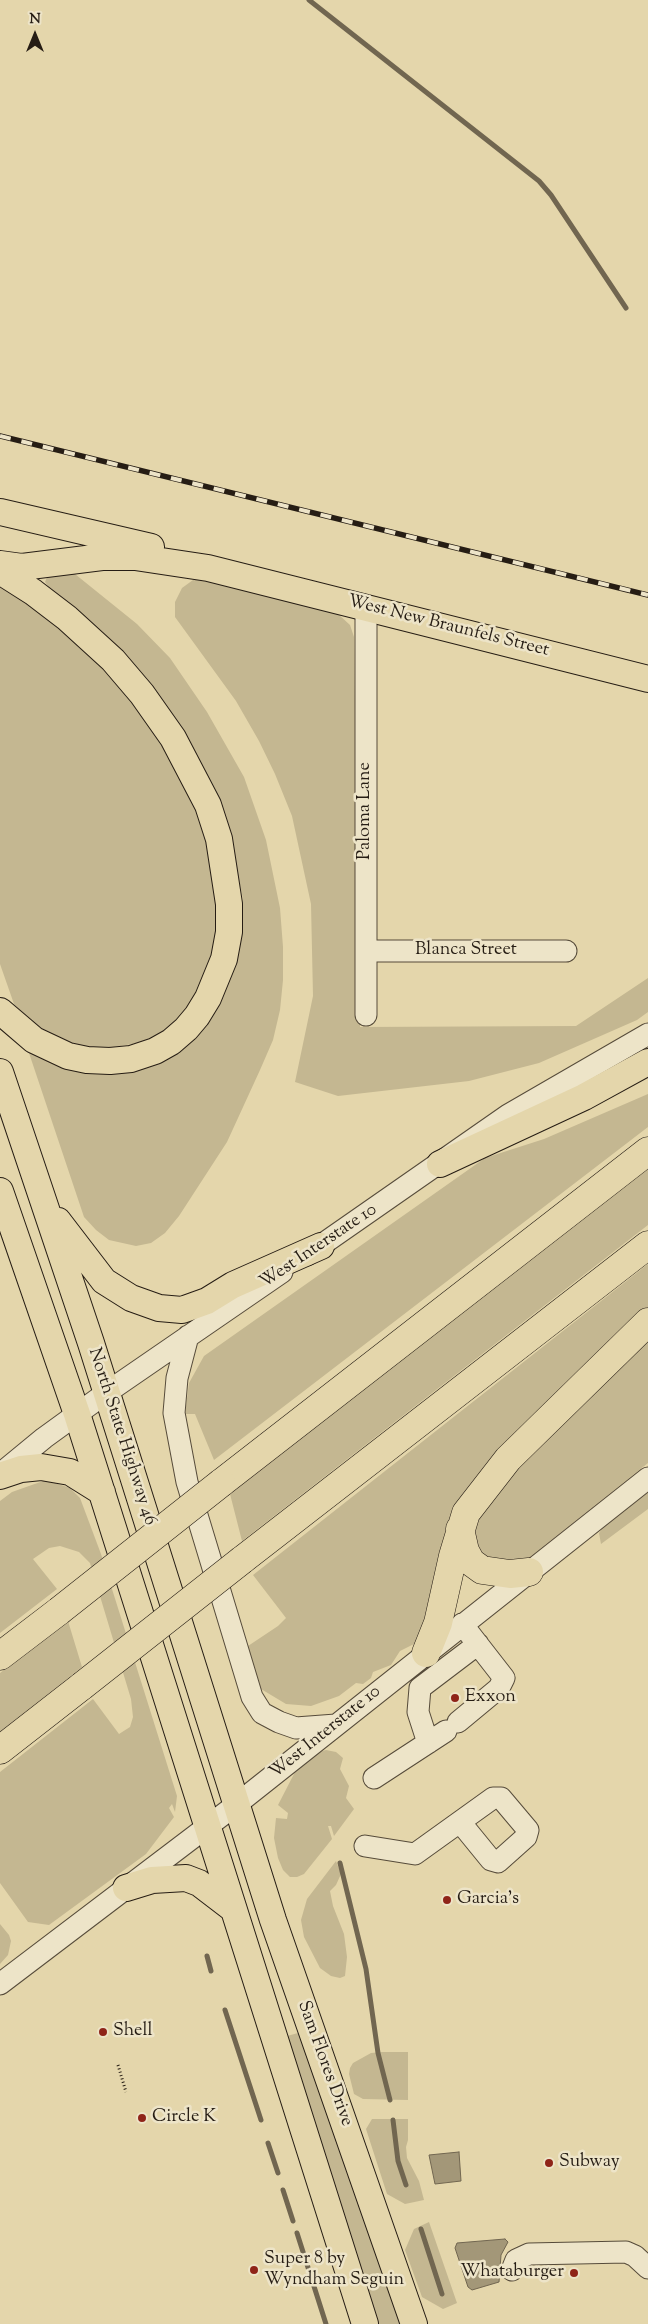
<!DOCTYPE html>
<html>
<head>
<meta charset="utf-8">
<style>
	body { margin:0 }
	#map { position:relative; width:648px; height:2324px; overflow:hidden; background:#e4d6ab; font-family:"Sorts Mill Goudy",serif }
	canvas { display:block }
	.north { position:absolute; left:10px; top:10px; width:50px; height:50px; -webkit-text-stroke:4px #ede4c8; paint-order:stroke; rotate:0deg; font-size:14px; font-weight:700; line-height:20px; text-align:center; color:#261d14 }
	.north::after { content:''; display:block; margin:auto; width:18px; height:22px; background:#261d14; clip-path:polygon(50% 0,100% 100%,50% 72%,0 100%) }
</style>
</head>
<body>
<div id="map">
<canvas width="648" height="2324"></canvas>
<div class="north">N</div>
</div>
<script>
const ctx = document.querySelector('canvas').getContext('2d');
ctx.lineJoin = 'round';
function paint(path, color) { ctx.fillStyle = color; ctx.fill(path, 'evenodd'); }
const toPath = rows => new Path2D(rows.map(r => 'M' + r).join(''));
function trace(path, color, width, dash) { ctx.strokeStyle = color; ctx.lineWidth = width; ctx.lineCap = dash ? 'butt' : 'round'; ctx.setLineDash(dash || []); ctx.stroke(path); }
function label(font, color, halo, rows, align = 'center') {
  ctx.font = font + ' "Sorts Mill Goudy",serif'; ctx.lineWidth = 5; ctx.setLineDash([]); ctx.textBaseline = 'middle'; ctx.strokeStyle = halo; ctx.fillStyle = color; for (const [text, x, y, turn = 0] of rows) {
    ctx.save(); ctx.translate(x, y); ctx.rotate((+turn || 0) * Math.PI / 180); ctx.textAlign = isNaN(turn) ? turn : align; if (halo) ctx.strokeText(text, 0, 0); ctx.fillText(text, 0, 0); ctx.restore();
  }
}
paint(toPath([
	[70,570,137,624,170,658,207,712,244,777,266,840,280,908,283,947,283,980,280,1010,273,1040,260,1070,227,1142,179,1216,165,1233,151,1243,136,1246,109,1240,96,1230,84,1217,29,1053,30,1051,115,1070,215,1010,226,989,234,968,242,922,243,899,227,824,45,582,48,575],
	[206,578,337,613,350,625,354,637,360,1027,576,1026,648,978,648,1012,637,1020,539,1063,469,1081,338,1096,295,1082,313,996,311,904,292,816,275,774,259,741,236,701,175,617,175,602,182,588,193,580],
	[0,582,86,648,142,709,189,787,221,887,213,963,190,1007,168,1029,144,1042,114,1047,81,1047,52,1037,30,1022,14,1004,0,964],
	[648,1094,648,1127,214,1460,195,1414,185,1414,189,1383,204,1356,485,1158,544,1139],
	[648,1167,648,1225,242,1541,230,1494],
	[648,1264,648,1309,497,1459,420,1641,400,1651,391,1665,373,1672,371,1678,363,1684,356,1683,339,1696,311,1706,286,1704,261,1689,248,1646,278,1626,286,1618,253,1575],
	[648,1332,648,1463,526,1560,497,1563,478,1554,474,1530,477,1516,489,1496],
	[46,1480,70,1488,80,1498,101,1554,177,1796,175,1812,172,1804,169,1808,174,1817,146,1854,49,1925,28,1922,0,1883,0,1772,93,1699,119,1734,130,1727,133,1717,131,1699,90,1563,79,1552,60,1546,49,1548,33,1559,57,1589,0,1633,0,1501,12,1492],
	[648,1489,648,1509,601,1544,599,1533,605,1525],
	[68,1621,82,1667,0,1732,0,1673],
	[326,1750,336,1752,343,1758,340,1769,349,1786,346,1798,354,1809,334,1836,331,1826,328,1826,332,1839,304,1874,297,1877,290,1877,283,1870,278,1858,274,1838,276,1818,287,1819,288,1813,278,1805,295,1772,316,1753],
	[336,1861,341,1874,336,1885,330,1891,333,1906,344,1934,347,1957,345,1976,340,1978,331,1976,320,1968,304,1937,301,1920,307,1899],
	[0,1924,9,1935,11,1941,8,1955,0,1964],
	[298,2033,316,2073,402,2324,379,2324,287,2036],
	[382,2052,408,2052,408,2100,363,2099,354,2094,349,2074,350,2068,353,2063,371,2053],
	[372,2119,408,2119,408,2140,406,2147,407,2158,419,2181,424,2200,405,2204,387,2194,366,2129],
	[429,2222,457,2303,443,2309,422,2297,405,2250,414,2229]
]), '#c4b791');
const water = toPath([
	[459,2152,461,2181,435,2184,429,2155,459,2152],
	[505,2239,508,2242,501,2255,499,2282,472,2290,468,2287,455,2248,457,2243,505,2239]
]);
paint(water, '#a39778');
trace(water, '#716650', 1);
trace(toPath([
	[309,0,539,181,551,195,626,308],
	[340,1863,366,1969,378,2053,390,2100],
	[207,1956,211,1971],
	[225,2010,261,2120],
	[393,2120,398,2161,406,2185],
	[268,2143,278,2173],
	[283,2190,293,2221],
	[421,2229,442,2294],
	[297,2233,326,2324]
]), '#716650', 5);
const minor = toPath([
	[366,606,366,1015],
	[366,951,566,951],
	[307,1255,508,1115,648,1034],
	[188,1336,177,1378,174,1413,187,1482,252,1697,262,1713,279,1722,296,1728,336,1725],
	[0,1474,44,1438,106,1393,282,1272],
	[458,1722,499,1688,504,1678,462,1624],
	[428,1743,418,1712,420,1688,478,1644],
	[374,1778,446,1731],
	[365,1846,415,1854,493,1798,501,1798,528,1830,526,1837,498,1862,491,1860,460,1822],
	[0,1984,237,1804,648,1478],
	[512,2270,516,2260,529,2254,626,2252,635,2256,648,2268]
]);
const major = toPath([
	[0,512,151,547],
	[0,564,22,567,102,557,135,557,208,568,648,679],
	[0,571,33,592,67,618,113,660,142,694,173,738,208,805,219,839,229,904,229,932,224,959,208,998,197,1016,186,1029,171,1042,155,1051,131,1059,110,1061,87,1060,68,1056,34,1040,0,1011],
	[0,1072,91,1343,273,1920,414,2324],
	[440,1164,584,1097,648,1062],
	[0,1191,77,1414,365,2324],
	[58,1221,104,1281,131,1298,159,1308,182,1310,207,1301,233,1285,321,1246],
	[0,1476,21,1469,41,1467,70,1472,102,1492],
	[126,1888,152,1880,186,1878,199,1883,233,1909]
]);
const highway = toPath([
	[221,1483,648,1151],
	[460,1529,465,1551,471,1562,482,1570,510,1574,529,1572],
	[242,1560,648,1245],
	[426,1653,438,1623,453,1556,466,1513,508,1459,648,1322],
	[0,1656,59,1611],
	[0,1750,82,1686]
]);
trace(minor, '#564b3a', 23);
trace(major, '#261d14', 28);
trace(highway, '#261d14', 29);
trace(toPath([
	[118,2065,126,2092]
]), '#261d14', 3, [1, 2.5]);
trace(minor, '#ede4c8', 21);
trace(major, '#e4d6ab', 26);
trace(highway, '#e4d6ab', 28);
const rail = toPath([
	[0,436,648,595]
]);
trace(rail, '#261d14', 5.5);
trace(rail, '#ede4c8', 4, [11]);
const highwayBridge = toPath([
	[59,1611,221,1483],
	[82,1686,242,1560]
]);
trace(highwayBridge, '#261d14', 29, []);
trace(highwayBridge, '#e4d6ab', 28);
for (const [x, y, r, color] of [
	[455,1698,5,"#8f2418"],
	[447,1900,5,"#8f2418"],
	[103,2032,5,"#8f2418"],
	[142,2118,5,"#8f2418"],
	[549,2163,5,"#8f2418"],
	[254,2270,5,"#8f2418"],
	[574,2273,5,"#8f2418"]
]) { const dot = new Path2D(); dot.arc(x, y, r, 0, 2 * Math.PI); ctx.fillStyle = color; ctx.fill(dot); trace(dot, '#ede4c8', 2); }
label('18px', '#261d14', '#ede4c8', [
	["West New Braunfels Street",448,627,14],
	["Paloma Lane",366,811,-90],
	["Blanca Street",466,951],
	["West Interstate 10",319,1247,-34],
	["North State Highway 46",121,1437,72],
	["West Interstate 10",326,1733,-39],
	["Sam Flores Drive",324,2064,70]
]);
label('18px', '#261d14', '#ede4c8', [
	["Exxon",465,1698],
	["Garcia’s",457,1900],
	["Shell",113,2032],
	["Circle K",152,2118],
	["Subway",559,2163],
	["Super 8 by",264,2260],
	["Wyndham Seguin",264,2281],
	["Whataburger",564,2273,"right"]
], 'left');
</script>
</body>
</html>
